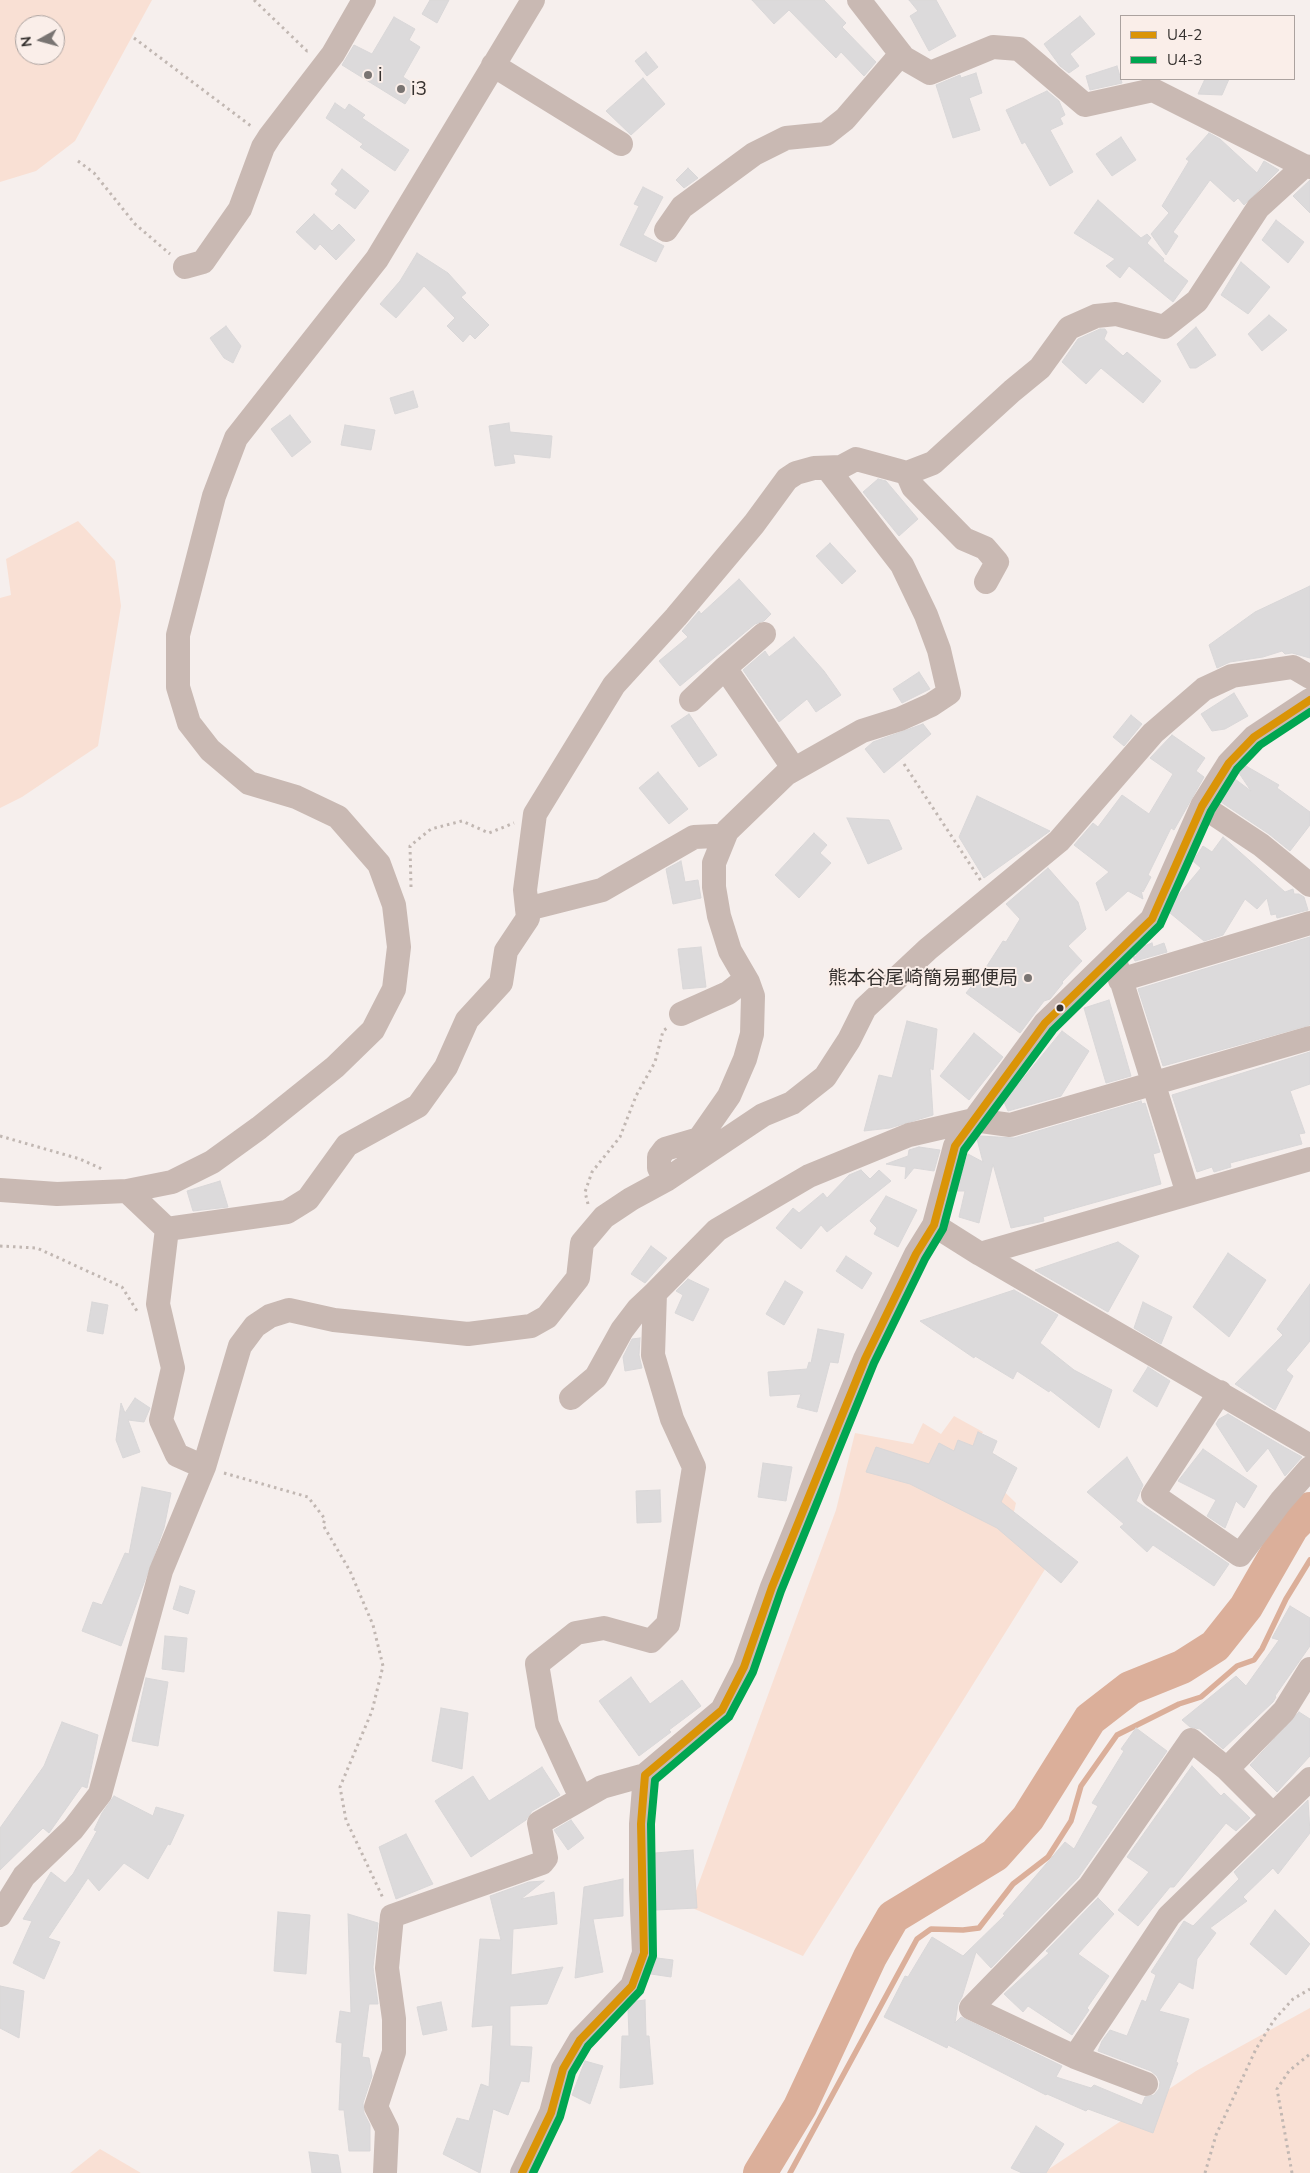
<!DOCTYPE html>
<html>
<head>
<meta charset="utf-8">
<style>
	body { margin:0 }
	#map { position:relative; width:1310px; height:2173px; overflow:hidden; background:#f6efed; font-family:Mulish,sans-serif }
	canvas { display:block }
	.legend { position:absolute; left:1120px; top:15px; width:175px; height:65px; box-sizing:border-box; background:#faeee9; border:1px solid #aba29f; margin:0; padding:6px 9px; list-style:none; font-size:15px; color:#35312f }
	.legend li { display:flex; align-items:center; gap:10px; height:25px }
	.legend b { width:25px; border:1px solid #aba29f }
	.north { position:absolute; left:15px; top:15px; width:50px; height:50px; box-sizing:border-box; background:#faeee9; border:1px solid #aba29f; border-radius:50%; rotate:263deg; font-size:14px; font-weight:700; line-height:20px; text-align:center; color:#35312f }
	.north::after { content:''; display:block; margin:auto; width:18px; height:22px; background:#797472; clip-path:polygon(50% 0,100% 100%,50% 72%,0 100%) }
</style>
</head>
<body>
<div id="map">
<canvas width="1310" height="2173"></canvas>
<ul class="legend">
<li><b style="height:6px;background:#da9407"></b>U4-2</li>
<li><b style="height:6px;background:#00a651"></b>U4-3</li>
</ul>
<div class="north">N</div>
</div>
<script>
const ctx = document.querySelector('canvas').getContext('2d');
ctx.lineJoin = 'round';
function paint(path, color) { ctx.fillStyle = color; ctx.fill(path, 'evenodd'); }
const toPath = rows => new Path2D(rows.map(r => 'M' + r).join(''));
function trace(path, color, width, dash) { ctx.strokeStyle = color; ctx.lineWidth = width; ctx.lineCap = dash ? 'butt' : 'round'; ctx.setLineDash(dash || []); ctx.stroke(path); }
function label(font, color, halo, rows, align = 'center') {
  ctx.font = font + ' Mulish,"Noto Sans JP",sans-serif'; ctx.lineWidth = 4; ctx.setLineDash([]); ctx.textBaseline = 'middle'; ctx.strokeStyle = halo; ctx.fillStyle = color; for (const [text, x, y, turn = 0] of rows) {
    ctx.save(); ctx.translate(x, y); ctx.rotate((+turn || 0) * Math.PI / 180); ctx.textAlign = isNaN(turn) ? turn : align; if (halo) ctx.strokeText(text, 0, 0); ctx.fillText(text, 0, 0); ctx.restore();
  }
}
paint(toPath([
	[0,0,152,0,75,141,36,171,0,182],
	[25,25,55,25,55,55,25,55],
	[78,521,115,561,121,606,98,746,22,797,0,808,0,598,11,595,6,559],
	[954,1416,983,1432,975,1445,996,1455,989,1477,1016,1503,1013,1516,1057,1550,803,1956,690,1907,836,1510,855,1433,913,1444,923,1423,941,1434],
	[1310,2008,1310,2173,1043,2173,1196,2071],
	[100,2149,141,2173,70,2173]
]), '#f9e0d4');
trace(toPath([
	[790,2173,917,1939,931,1929,963,1930,979,1928,1013,1884,1048,1857,1071,1821,1081,1786,1117,1735,1179,1704,1201,1697,1237,1666,1254,1660,1262,1649,1286,1599,1310,1560]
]), '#dbaf9a', 5.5);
trace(toPath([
	[760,2173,800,2107,870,1957,893,1917,995,1855,1028,1818,1090,1719,1130,1688,1182,1667,1215,1646,1246,1607,1292,1527,1310,1509]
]), '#dbaf9a', 34);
const building = toPath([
	[430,0,449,0,437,23,422,14,430,0],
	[752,0,824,0,846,23,842,27,876,62,864,76,841,52,836,58,789,10,774,24,752,0],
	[909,0,936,0,956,36,929,51,910,16,918,11,909,0],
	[1080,16,1095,34,1070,54,1079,66,1069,73,1060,66,1044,44,1080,16],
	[394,17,415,29,409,40,420,47,403,77,417,86,405,104,342,65,354,45,372,54,394,17],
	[646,52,658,67,647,76,635,61,646,52],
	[1117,66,1122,83,1090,90,1086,76,1117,66],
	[976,73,982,93,969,98,980,130,953,138,936,85,960,75,961,78,976,73],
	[643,78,665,104,631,135,606,111,643,78],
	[1205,79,1229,79,1222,95,1198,94,1205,79],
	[1047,91,1059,101,1065,115,1060,118,1063,124,1050,130,1073,172,1050,186,1025,142,1022,144,1006,110,1047,91],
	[335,103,345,110,349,104,365,115,362,118,409,150,395,171,360,147,363,144,326,118,335,103],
	[1209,133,1220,139,1257,173,1264,161,1279,170,1244,205,1238,198,1234,202,1210,180,1173,232,1178,236,1166,255,1151,234,1169,213,1162,206,1189,161,1186,159,1209,133],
	[1121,137,1136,160,1112,176,1096,154,1121,137],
	[688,168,698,178,684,188,676,180,688,168],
	[342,169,369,191,355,209,335,194,338,190,331,184,342,169],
	[1310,180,1310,213,1293,196,1310,180],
	[643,187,663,197,643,235,664,246,656,262,620,245,639,206,634,204,643,187],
	[1098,200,1141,238,1147,234,1151,238,1147,243,1164,259,1163,261,1188,281,1173,302,1129,266,1120,278,1106,266,1115,259,1074,233,1098,200],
	[314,214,332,231,339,224,355,240,336,260,320,244,315,250,296,232,314,214],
	[1276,220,1304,242,1288,263,1262,240,1276,220],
	[417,253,448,273,466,293,461,297,489,325,475,339,470,334,463,342,447,326,455,318,424,286,396,318,380,304,400,281,417,253],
	[1241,262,1270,287,1248,314,1221,295,1241,262],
	[1269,315,1287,330,1262,351,1248,334,1269,315],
	[226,326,241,346,233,363,224,358,210,338,226,326],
	[1196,327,1216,355,1196,368,1190,368,1177,344,1196,327],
	[1100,329,1105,329,1107,332,1104,339,1123,356,1127,352,1161,381,1143,403,1101,368,1086,384,1062,362,1078,339,1100,329],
	[413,391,418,407,395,414,390,398,413,391],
	[290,415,311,442,292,457,271,429,290,415],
	[509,423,510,432,552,436,550,458,513,454,515,463,495,466,489,426,509,423],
	[345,425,375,430,371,450,341,445,345,425],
	[878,479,886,481,918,519,899,536,863,492,878,479],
	[830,543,856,571,842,584,816,556,830,543],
	[739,579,771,614,764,621,755,624,680,686,659,661,688,637,682,631,699,611,701,614,739,579],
	[1310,586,1310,658,1292,653,1285,654,1282,651,1263,657,1230,662,1217,668,1209,645,1255,612,1310,586],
	[794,637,824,671,841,695,816,712,807,699,779,722,743,670,765,651,769,657,794,637],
	[919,672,930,689,902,703,893,689,919,672],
	[1234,693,1248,716,1225,729,1212,731,1201,714,1234,693],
	[689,714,717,755,699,767,671,726,689,714],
	[1131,715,1142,724,1124,746,1113,737,1131,715],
	[923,724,931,734,884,773,865,749,873,742,923,724],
	[1172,735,1205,758,1196,771,1204,777,1174,830,1171,828,1148,875,1151,877,1143,892,1141,890,1143,899,1128,891,1106,911,1096,883,1109,872,1074,845,1093,823,1098,827,1122,795,1149,814,1173,774,1150,758,1172,735],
	[1246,766,1279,785,1277,788,1310,812,1310,825,1290,851,1269,834,1221,802,1235,779,1251,791,1239,773,1246,766],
	[658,772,688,809,669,824,639,788,658,772],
	[977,796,1050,831,984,878,959,837,977,796],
	[847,818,889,820,902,849,868,864,847,818],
	[814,833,827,845,820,853,831,863,799,898,775,875,814,833],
	[1223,837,1285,892,1293,889,1294,894,1299,894,1304,897,1308,910,1277,918,1276,914,1271,915,1267,898,1257,909,1245,899,1223,935,1204,941,1170,913,1176,898,1201,868,1193,861,1203,846,1212,852,1223,837],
	[681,861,685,882,698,880,701,898,673,904,666,869,681,861],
	[1048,868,1078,902,1086,929,1068,946,1082,961,1062,982,1063,983,1050,999,1044,1001,1020,1033,966,993,983,972,1003,941,1006,942,1020,919,1006,904,1048,868],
	[1310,937,1310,1025,1163,1066,1138,989,1310,937],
	[1152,943,1153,947,1164,943,1167,952,1135,961,1133,957,1137,956,1136,954,1144,946,1152,943],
	[701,947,706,987,683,989,678,949,701,947],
	[1109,1000,1131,1076,1106,1083,1084,1008,1109,1000],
	[907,1021,937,1029,933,1070,930,1068,933,1115,890,1128,864,1131,879,1075,892,1078,907,1021],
	[1062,1031,1089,1051,1061,1096,1008,1111,1004,1102,1062,1031],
	[974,1033,1003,1057,969,1100,940,1076,974,1033],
	[1310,1052,1310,1084,1290,1091,1305,1133,1299,1134,1302,1144,1230,1163,1231,1167,1214,1172,1212,1167,1197,1172,1172,1095,1310,1052],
	[1141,1101,1142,1104,1145,1103,1160,1152,1153,1154,1161,1184,1043,1217,1044,1221,1011,1228,993,1164,979,1223,959,1217,965,1191,957,1191,968,1154,983,1162,977,1139,980,1136,1014,1138,1141,1101],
	[919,1147,940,1150,934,1171,914,1168,905,1179,906,1167,886,1164,908,1156,909,1150,919,1147],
	[861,1170,870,1179,879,1170,891,1181,827,1232,821,1225,801,1249,776,1228,793,1208,799,1213,823,1193,827,1198,849,1175,861,1170],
	[220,1181,228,1207,193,1211,187,1191,220,1181],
	[886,1196,917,1210,898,1247,874,1234,877,1228,870,1221,886,1196],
	[1118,1242,1139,1256,1108,1312,1035,1270,1118,1242],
	[651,1246,667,1258,645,1283,631,1274,651,1246],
	[1228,1253,1266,1280,1229,1337,1193,1307,1228,1253],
	[846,1256,872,1273,862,1289,836,1271,846,1256],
	[688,1279,709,1289,693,1321,675,1313,683,1295,676,1291,688,1279],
	[785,1281,803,1292,784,1325,766,1314,785,1281],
	[1310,1284,1310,1341,1286,1370,1293,1376,1275,1410,1235,1384,1283,1335,1277,1329,1310,1284],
	[1014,1290,1058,1315,1040,1343,1074,1370,1112,1390,1099,1428,1050,1390,1049,1392,1017,1371,1013,1379,975,1356,974,1358,920,1321,1014,1290],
	[92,1302,108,1305,103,1334,87,1331,92,1302],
	[1143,1302,1172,1317,1161,1344,1134,1328,1143,1302],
	[818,1329,844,1334,838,1363,830,1362,817,1412,797,1407,801,1394,770,1396,768,1372,807,1369,809,1362,811,1363,818,1329],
	[640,1338,639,1355,642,1368,625,1371,623,1357,632,1339,640,1338],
	[1148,1367,1170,1381,1157,1407,1133,1391,1148,1367],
	[135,1398,150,1408,144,1422,128,1420,140,1452,123,1458,116,1440,121,1403,125,1413,135,1398],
	[1228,1414,1284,1447,1302,1457,1285,1476,1268,1448,1247,1472,1216,1424,1219,1419,1228,1414],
	[978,1432,997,1441,992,1453,1017,1468,1001,1502,1078,1562,1061,1583,997,1528,910,1484,866,1472,876,1447,929,1464,939,1443,954,1451,958,1440,973,1446,978,1432],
	[1203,1449,1257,1486,1244,1508,1236,1501,1225,1528,1207,1516,1216,1500,1178,1481,1203,1449],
	[1127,1457,1143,1485,1136,1501,1229,1564,1214,1586,1153,1545,1147,1552,1120,1527,1124,1524,1087,1492,1127,1457],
	[763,1463,792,1467,786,1501,758,1497,763,1463],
	[142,1487,171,1493,164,1528,121,1646,82,1631,93,1602,102,1605,125,1553,129,1554,142,1487],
	[660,1490,661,1522,637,1523,636,1491,660,1490],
	[180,1586,195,1591,188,1614,173,1609,180,1586],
	[1290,1606,1310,1618,1310,1646,1275,1696,1276,1697,1273,1702,1223,1749,1200,1729,1190,1727,1182,1720,1236,1676,1246,1686,1279,1640,1272,1638,1290,1606],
	[165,1636,187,1638,184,1672,162,1669,165,1636],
	[631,1677,650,1704,682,1680,701,1706,669,1730,671,1732,639,1756,599,1701,631,1677],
	[146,1678,168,1682,158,1746,132,1741,146,1678],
	[441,1708,468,1713,462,1769,432,1761,441,1708],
	[1299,1712,1310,1719,1310,1756,1277,1792,1250,1765,1299,1712],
	[62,1722,98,1735,87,1788,82,1786,49,1833,43,1828,0,1870,0,1828,44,1766,62,1722],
	[1136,1728,1167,1751,1078,1878,991,1968,976,1952,962,1997,958,2004,955,2023,961,2017,1062,2066,1056,2077,1091,2088,1094,2085,1142,2105,1145,2097,1154,2095,1159,2089,1160,2082,1157,2076,1151,2071,1098,2051,1102,2041,1110,2030,1127,2036,1142,2000,1146,2002,1156,1975,1151,1972,1184,1921,1193,1926,1239,1879,1234,1872,1308,1800,1310,1833,1278,1874,1273,1868,1243,1897,1247,1901,1210,1928,1216,1933,1197,1959,1193,1989,1179,1982,1159,2011,1189,2019,1176,2062,1178,2063,1153,2133,1088,2109,1086,2111,1047,2094,1046,2095,948,2045,947,2048,884,2017,905,1976,908,1977,932,1937,963,1956,1005,1915,1003,1914,1065,1842,1074,1849,1098,1806,1092,1803,1124,1751,1121,1749,1136,1728],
	[1192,1766,1221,1796,1224,1793,1250,1818,1236,1831,1226,1823,1174,1887,1170,1887,1138,1926,1118,1910,1149,1872,1127,1857,1192,1766],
	[542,1767,560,1795,532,1811,526,1820,471,1857,435,1801,473,1776,489,1801,542,1767],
	[114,1796,153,1816,156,1807,184,1815,170,1845,168,1844,148,1879,124,1863,99,1891,88,1878,48,1938,60,1942,44,1979,13,1963,32,1921,23,1919,51,1872,65,1883,73,1874,97,1831,94,1830,102,1813,114,1796],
	[571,1820,584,1838,568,1850,554,1830,571,1820],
	[406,1834,433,1884,396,1899,379,1847,406,1834],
	[693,1850,697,1908,656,1910,655,1853,693,1850],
	[623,1879,623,1916,593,1919,603,1972,575,1978,584,1887,623,1879],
	[544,1881,521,1899,554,1892,557,1924,513,1929,511,1975,563,1967,547,2004,510,2006,510,2046,532,2047,529,2082,521,2081,508,2115,493,2109,480,2173,443,2154,457,2118,469,2121,481,2084,489,2087,493,2025,472,2027,480,1939,501,1940,490,1896,529,1882,544,1881],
	[1098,1898,1114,1914,1078,1954,1109,1976,1087,2008,1089,2010,1072,2035,1028,2006,1023,2012,1004,1994,1049,1953,1046,1951,1098,1898],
	[1275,1910,1310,1944,1286,1975,1250,1944,1275,1910],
	[278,1912,310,1915,306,1974,274,1971,278,1912],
	[348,1914,378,1923,373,1967,378,2004,369,2004,362,2057,369,2058,372,2076,363,2103,364,2113,370,2125,370,2151,349,2151,344,2110,339,2110,342,2043,336,2042,340,2011,351,2013,348,1914],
	[657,1958,673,1960,671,1977,651,1974,657,1958],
	[0,1986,24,1991,19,2038,0,2028,0,1986],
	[645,2000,646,2036,649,2036,653,2084,620,2088,622,2036,629,2036,628,2010,637,2001,645,2000],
	[441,2002,447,2030,423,2035,417,2007,441,2002],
	[585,2061,603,2066,590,2104,572,2095,585,2061],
	[1036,2126,1064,2144,1046,2173,1022,2173,1011,2168,1036,2126],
	[309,2152,338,2155,341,2173,312,2173,309,2152]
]);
paint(building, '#dcdadb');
trace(building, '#d9d7d8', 1);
trace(toPath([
	[254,0,307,51,310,50],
	[134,38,251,126],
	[78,161,94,173,135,224,170,254],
	[904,764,981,881],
	[411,887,410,846,431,829,462,821,489,833,514,823],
	[0,1136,80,1159,104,1170],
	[588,1204,585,1192,592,1172,620,1137,636,1096,655,1062,663,1031,667,1028],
	[0,1246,37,1248,122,1287,137,1311],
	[224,1473,308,1497,325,1519,323,1525,350,1571,373,1625,383,1666,372,1711,340,1787,346,1820,383,1898],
	[1205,2173,1216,2135,1256,2049,1274,2020,1293,1999,1310,1989],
	[1292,2173,1277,2089,1289,2071,1310,2054]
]), '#c1b7b2', 3, [2.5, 4]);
trace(toPath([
	[859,0,904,58,930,73,993,47,1019,49,1085,105,1153,90,1304,166,1310,167],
	[493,65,621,144],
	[666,230,682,207,754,154,786,138,826,134,845,119,901,54],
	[185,267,203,262,240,209,263,147,270,136,333,54,364,0],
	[907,473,913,487,964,539,985,548,997,562,986,582],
	[764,634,725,668,794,769],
	[691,700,725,668],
	[1202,806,1261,845,1310,885],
	[527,909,602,890,694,837,716,836,723,839],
	[1114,957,1188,1194],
	[1120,980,1310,923],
	[681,1014,728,993,746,979],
	[666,1180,659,1168,659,1157,665,1149,699,1139,729,1096,745,1059,752,1034,753,996,748,982,730,951,719,916,714,887,714,863,727,831,786,774,862,731,900,719,931,705,949,693,939,650,926,615,902,565,827,468],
	[0,1190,57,1194,127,1191,172,1182,212,1162,259,1128,335,1067,373,1030,394,989,399,947,394,905,379,864,338,817,296,797,249,783,210,750,189,723,178,687,178,635,214,496,236,438,377,259,533,0],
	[127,1191,167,1229],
	[934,1225,980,1254,1310,1446],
	[167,1229,287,1212,308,1199,347,1145,418,1106,446,1067,467,1020,501,983,506,951,528,918,525,890,535,814,614,685,676,617,754,524,787,479,796,473,814,468,841,467,856,459,907,473,933,463,1012,391,1040,368,1069,328,1096,316,1116,314,1164,327,1197,301,1258,208,1304,166],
	[167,1229,158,1304,173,1368,161,1420,177,1455,204,1467],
	[980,1254,1310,1159],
	[1220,1392,1153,1495,1240,1555,1281,1501,1310,1468],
	[571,1398,596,1377,622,1330,638,1309,655,1293],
	[1227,1769,1284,1711,1310,1669],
	[581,1798,547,1724,537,1664,576,1633,604,1628,651,1641,668,1624,694,1467,672,1419,653,1355,655,1293,717,1230,809,1176,909,1135,974,1120,1010,1125,1310,1038],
	[0,1915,24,1876,73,1829,100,1794,161,1571,204,1467,240,1346,255,1326,270,1316,289,1310,334,1320,468,1334,531,1326,547,1317,578,1278,582,1243,604,1217,631,1199,666,1180,763,1115,792,1103,825,1077,849,1040,865,1008,928,949,1059,841,1153,733,1204,689,1232,676,1293,667,1310,677],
	[1075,2057,1169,1916,1310,1779],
	[1146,2084,1075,2057,971,2008,1089,1887,1191,1740,1227,1769,1273,1815],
	[385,2173,387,2129,376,2107,394,2052,394,2019,387,1968,392,1916,542,1863,546,1858,539,1823,602,1787,645,1775,722,1710,744,1667,772,1587,865,1359,916,1254,934,1225,955,1146,1045,1023,1152,919,1202,806,1229,763,1254,737,1310,700],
	[522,2173,551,2113,563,2069,580,2040,632,1986,644,1953,641,1889,641,1824,645,1775]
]), '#c9b9b3', 24);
trace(toPath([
	[522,2173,551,2113,563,2069,580,2040,632,1986,644,1953,641,1824,645,1775,722,1710,744,1667,772,1587,865,1359,916,1254,934,1225,955,1146,1045,1023,1152,919,1202,806,1229,763,1254,737,1310,700]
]), '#da9407', 8);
trace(toPath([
	[533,2173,560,2117,572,2073,588,2046,640,1991,653,1956,651,1824,655,1780,729,1717,753,1672,781,1591,874,1363,925,1259,943,1229,964,1150,1053,1030,1160,925,1211,811,1237,769,1260,745,1310,712]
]), '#00a651', 8);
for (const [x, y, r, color] of [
	[368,75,5,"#797472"],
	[401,89,5,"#797472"],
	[1028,978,5,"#797472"],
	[1060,1008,4.5,"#35312f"]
]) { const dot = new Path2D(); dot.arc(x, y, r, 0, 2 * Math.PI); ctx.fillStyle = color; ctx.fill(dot); trace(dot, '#faeee9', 2); }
label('19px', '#35312f', '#faeee9', [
	["i",378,75],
	["i3",411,89],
	["熊本谷尾崎簡易郵便局",1018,978,"right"]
], 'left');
</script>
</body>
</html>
